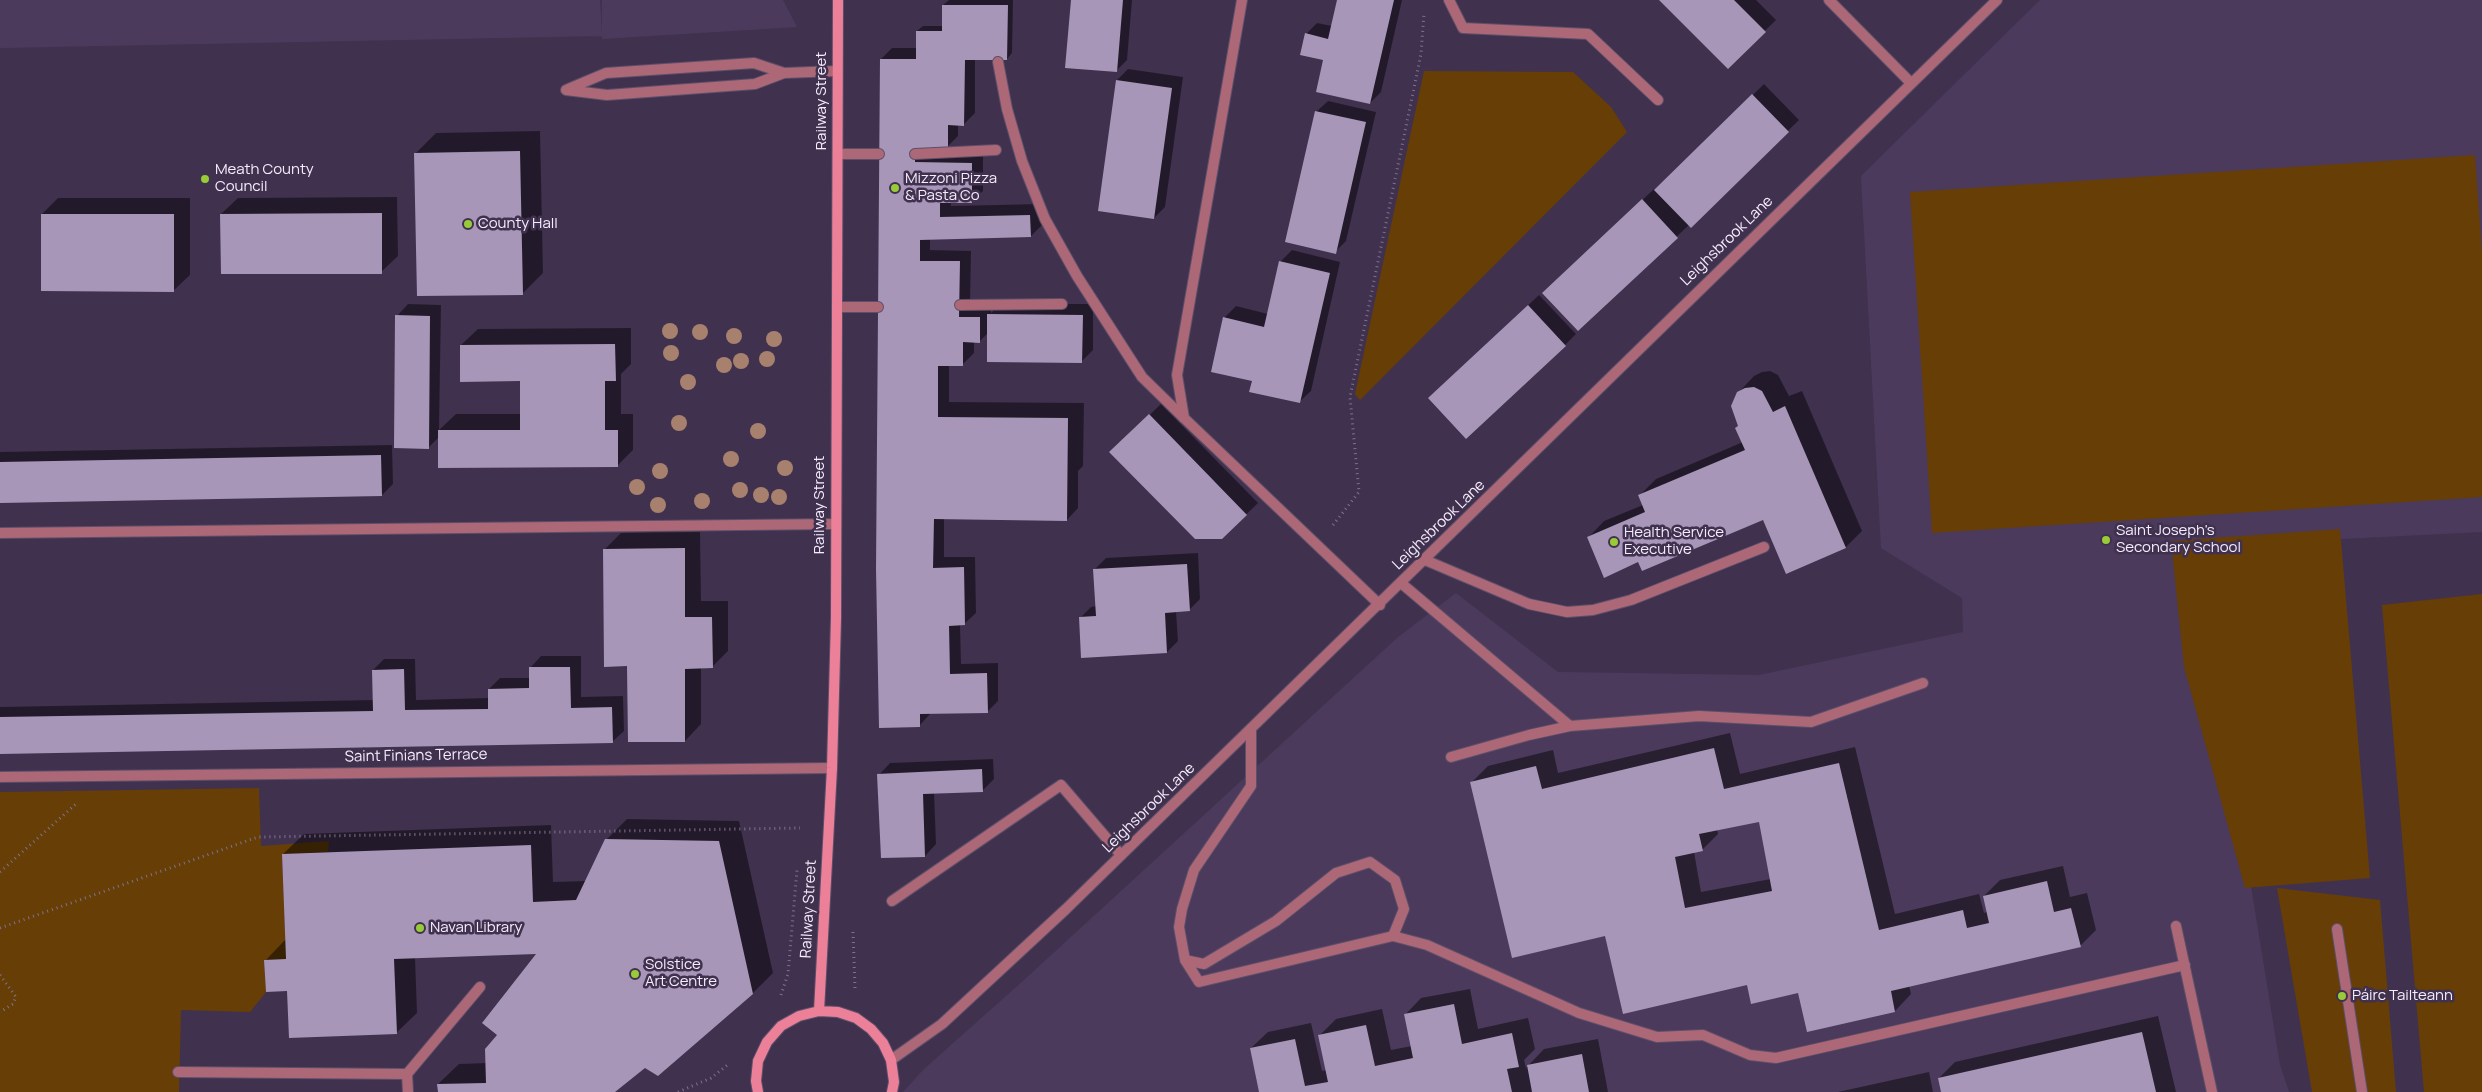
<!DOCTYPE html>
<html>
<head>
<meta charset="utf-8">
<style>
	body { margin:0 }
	canvas { display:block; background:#40314e }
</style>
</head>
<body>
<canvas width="2482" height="1092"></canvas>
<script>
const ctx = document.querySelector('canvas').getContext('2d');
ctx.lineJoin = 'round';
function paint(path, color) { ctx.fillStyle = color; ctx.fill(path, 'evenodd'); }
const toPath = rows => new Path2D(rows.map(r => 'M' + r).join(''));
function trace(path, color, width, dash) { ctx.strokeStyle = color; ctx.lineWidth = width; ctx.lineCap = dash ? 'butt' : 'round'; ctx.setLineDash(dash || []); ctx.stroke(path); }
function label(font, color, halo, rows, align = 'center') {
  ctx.font = font + ' Manrope,sans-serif'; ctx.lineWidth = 5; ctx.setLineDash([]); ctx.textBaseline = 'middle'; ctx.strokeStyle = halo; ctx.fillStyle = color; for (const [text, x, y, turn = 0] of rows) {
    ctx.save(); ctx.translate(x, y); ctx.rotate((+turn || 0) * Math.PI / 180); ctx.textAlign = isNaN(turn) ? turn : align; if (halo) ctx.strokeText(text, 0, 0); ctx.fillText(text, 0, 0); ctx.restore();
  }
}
paint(toPath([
	[0,0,600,0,602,36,0,48],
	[602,0,783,0,797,27,602,39],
	[2040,0,2482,0,2482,532,2180,547,2243,837,2280,1065,2289,1092,903,1092,924,1069,1024,980,1397,638,1456,593,1558,672,1759,675,1963,632,1962,598,1881,548,1861,176]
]), '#4b3a5c');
paint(toPath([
	[1424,71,1573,72,1611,107,1627,132,1360,400,1355,394],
	[2475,155,2482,254,2482,497,1932,533,1910,192],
	[2340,529,2370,878,2245,888,2184,667,2171,541],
	[2482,594,2482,1092,2424,1092,2382,605],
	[259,788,261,846,329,841,328,852,282,854,286,959,264,960,266,992,250,1012,181,1010,179,1092,0,1092,0,792],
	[2277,888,2380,900,2396,1092,2312,1092]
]), '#663e06');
paint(toPath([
	[949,0,1013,0,1012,53,1007,59,975,58,975,113,964,124,958,124,958,136,947,147,925,147,925,152,983,152,983,191,972,202,951,202,951,206,1041,204,1042,225,1031,236,930,238,930,250,971,251,970,306,991,306,991,313,1000,304,1093,304,1093,350,1082,361,988,333,980,341,974,341,974,353,962,365,949,364,949,402,1084,403,1083,466,1078,471,1078,508,1067,520,944,518,944,557,975,557,976,613,964,624,960,624,961,664,998,663,998,701,987,712,931,713,919,726,881,59,892,48,917,48,917,31,923,26,943,26,943,5],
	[1072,0,1132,0,1127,60,1116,71],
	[1338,0,1402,0,1381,92,1370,103,1325,59,1306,34,1317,23,1332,26],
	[1661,0,1756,0,1776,20,1728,67],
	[1128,69,1183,77,1165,207,1154,218,1117,80],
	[1764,84,1799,120,1691,226,1690,224,1578,330,1555,282,1654,189,1655,191],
	[1328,101,1376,112,1346,241,1335,252,1316,112],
	[540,131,543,273,522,294,415,154,436,133],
	[397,197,398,256,381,272,221,214,238,198],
	[58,198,190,198,190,275,173,291,42,214],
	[1292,250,1340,262,1311,391,1299,402,1253,380,1224,318,1236,306,1268,314,1281,261],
	[1539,295,1576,334,1565,345,1441,387],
	[408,304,441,305,439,430,456,414,521,414,521,380,461,345,478,329,631,328,631,364,621,374,621,414,633,414,633,450,617,466,439,437,428,448,397,316],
	[1770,371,1778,375,1789,396,1802,391,1862,531,1846,547,1764,518,1639,561,1588,538,1604,521,1643,505,1639,496,1656,479,1743,442,1739,426,1738,393,1754,376,1762,372],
	[1161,404,1258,503,1222,538,1111,452],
	[392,445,393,484,382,495,0,502,0,452],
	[700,532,701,601,728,601,728,651,712,667,701,667,701,724,685,741,605,549,621,533],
	[1198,553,1200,599,1189,610,1176,611,1178,641,1167,652,1080,618,1091,607,1097,606,1095,569,1106,558],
	[541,656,581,656,581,697,623,696,624,731,612,742,0,753,0,707,374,700,373,670,384,659,415,659,416,700,489,698,489,689,500,678,530,678,530,668],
	[1730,733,1740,774,1855,747,1895,914,1979,894,1984,913,1987,912,1984,896,2000,880,2063,866,2070,897,2087,893,2096,930,2080,946,1909,986,1911,994,1895,1011,1808,1031,1799,991,1748,983,1606,935,1472,782,1488,766,1553,750,1558,773],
	[1760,820,1771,879,1701,892,1694,852,1702,850,1718,834,1717,829],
	[993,759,994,779,983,790,934,792,936,844,925,856,879,775,890,763],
	[627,819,739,821,773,973,753,993,644,1066,613,1092,440,1092,438,1084,459,1064,487,1063,539,953,415,957,417,1013,396,1033,288,990,266,960,286,939,283,854,304,834,551,825,553,882,587,881,606,840],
	[1470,989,1478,1029,1528,1018,1535,1049,1524,1060,1526,1068,1544,1049,1598,1039,1608,1092,1261,1092,1251,1048,1268,1032,1311,1023,1322,1071,1327,1070,1320,1035,1336,1019,1382,1009,1391,1050,1412,1046,1405,1015,1421,998],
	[2158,1016,2176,1092,1942,1092,1939,1078,1955,1062],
	[1929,1072,1933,1092,1838,1092]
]), '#0007');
paint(toPath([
	[1071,0,1123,0,1117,72,1065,68],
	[1337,0,1394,0,1370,104,1316,92,1323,60,1300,55,1305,33,1328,39],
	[1659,0,1734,0,1766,32,1728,69],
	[942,5,1008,5,1007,60,965,60,964,126,948,125,948,148,915,148,915,162,972,163,972,203,940,203,940,217,1030,215,1031,237,920,240,920,261,960,261,959,317,980,317,980,343,963,342,963,366,938,366,938,417,1068,418,1067,521,934,519,933,568,964,567,965,625,949,626,950,674,987,673,988,713,920,714,920,727,879,728,876,569,880,59,916,59,916,31,942,31],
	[1116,80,1172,88,1154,219,1098,211],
	[1752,94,1789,132,1691,228,1654,190],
	[1315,111,1366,122,1336,254,1285,242],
	[520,151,523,295,417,296,414,153],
	[1642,199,1678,238,1578,331,1542,293],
	[382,213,382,274,221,274,220,214],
	[41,214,174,214,174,292,41,291],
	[1279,261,1330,273,1300,403,1249,392,1252,381,1211,372,1223,317,1264,327],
	[1528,305,1566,346,1466,439,1428,398],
	[987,314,1083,315,1082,363,987,362],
	[395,315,430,316,429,449,394,448],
	[615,344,616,381,605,381,605,430,618,430,618,467,438,468,438,430,520,430,520,381,460,382,460,345],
	[1754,387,1762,391,1773,412,1785,406,1846,548,1786,574,1763,520,1642,571,1638,562,1604,578,1587,537,1645,512,1638,495,1745,450,1735,428,1738,426,1731,406,1737,392,1745,388],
	[1149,414,1247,515,1222,539,1195,539,1109,452],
	[381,455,382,496,0,503,0,462],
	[685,548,685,617,712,617,713,668,685,669,685,742,628,742,627,666,604,667,603,549],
	[1187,564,1190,611,1165,613,1167,653,1081,658,1079,617,1096,616,1093,569],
	[529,667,570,667,571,708,612,707,613,743,0,754,0,717,373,711,372,670,404,669,405,710,488,709,488,689,529,688],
	[1714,748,1724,789,1839,763,1879,930,1963,910,1967,928,1989,923,1983,896,2047,881,2054,912,2071,908,2081,947,1891,991,1895,1012,1807,1032,1798,993,1751,1004,1747,985,1623,1014,1605,936,1512,958,1470,782,1536,766,1542,789],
	[1759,822,1772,891,1685,908,1675,857,1703,851,1699,834],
	[982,769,983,792,923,794,925,857,881,858,877,774],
	[605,839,719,841,753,994,658,1076,645,1068,615,1092,438,1092,437,1084,486,1083,485,1049,497,1035,482,1023,536,954,394,959,397,1034,289,1038,287,991,266,992,264,960,286,959,282,854,531,845,533,902,576,900],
	[1454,1004,1462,1044,1512,1033,1519,1067,1507,1069,1512,1092,1259,1092,1250,1048,1295,1039,1305,1086,1328,1082,1318,1035,1366,1025,1375,1066,1413,1058,1404,1014],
	[2142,1032,2156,1092,1941,1092,1938,1078],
	[1582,1054,1589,1092,1532,1092,1527,1065]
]), '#a796b8');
const lane = toPath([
	[998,62,1007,109,1022,161,1045,219,1077,276,1142,377,1184,418],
	[568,89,606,73,754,63,784,73],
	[566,90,607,95,755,84,784,73,837,71],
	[838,154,879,154],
	[915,154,996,150],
	[960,305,1062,304],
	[838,307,878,307],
	[1425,560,1529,604,1567,612,1593,610,1631,600,1764,547],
	[1401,583,1570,726],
	[1251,730,1251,786,1194,870,1182,909,1179,927,1185,960,1204,964,1276,921,1336,873,1370,862,1395,880,1404,909,1393,936],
	[1451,757,1529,735,1570,726,1699,716,1811,722,1923,683],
	[892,901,1061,785,1121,855],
	[2176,926,2212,1092],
	[2337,929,2362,1092],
	[1185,960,1199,982,1393,936,1427,945,1579,1013,1657,1037,1703,1035,1750,1055,1776,1058,2185,965],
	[178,1072,407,1074,480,987],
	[407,1074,408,1092]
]);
const street = toPath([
	[1242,0,1177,375,1184,418,1380,605],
	[1449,0,1463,28,1588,34,1658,100],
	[1829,0,1910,82],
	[0,533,835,524],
	[0,777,832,768],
	[891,1060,942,1024,1066,909,1997,0]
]);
const secondary = toPath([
	[819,1011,832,768,836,618,838,0],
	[758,1092,756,1081,758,1061,767,1042,781,1026,799,1016,819,1011,838,1012,856,1018,871,1029,883,1043,891,1060,894,1082,892,1092]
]);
trace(lane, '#5d4f6a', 12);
trace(street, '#5d4f6a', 12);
trace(secondary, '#5d4f6a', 12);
trace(toPath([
	[1333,525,1359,492,1350,397,1421,54,1424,13],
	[0,872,77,803],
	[0,928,258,837,800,828],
	[853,932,855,988],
	[0,975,16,997,13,1004,0,1012],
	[781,995,788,974,797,870],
	[678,1092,711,1078,730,1063]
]), '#7f728c', 3, [1, 4]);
trace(lane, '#ac6876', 10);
trace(street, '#ac6876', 10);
trace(secondary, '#ec8098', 10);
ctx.fillStyle = '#a7816d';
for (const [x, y] of [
	[670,331],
	[700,332],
	[734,336],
	[774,339],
	[671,353],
	[767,359],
	[741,361],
	[724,365],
	[688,382],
	[679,423],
	[758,431],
	[731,459],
	[785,468],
	[660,471],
	[637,487],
	[740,490],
	[761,495],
	[779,497],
	[702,501],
	[658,505]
]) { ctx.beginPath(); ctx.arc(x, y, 8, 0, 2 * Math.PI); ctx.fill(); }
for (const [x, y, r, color] of [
	[205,179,5,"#98cb37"],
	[895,188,5,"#98cb37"],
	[468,224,5,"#98cb37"],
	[2106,540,5,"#98cb37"],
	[1614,542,5,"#98cb37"],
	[420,928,5,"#98cb37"],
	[635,974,5,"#98cb37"],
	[2342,996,5,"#98cb37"]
]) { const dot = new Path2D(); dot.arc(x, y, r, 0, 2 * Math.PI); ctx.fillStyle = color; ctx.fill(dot); trace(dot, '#40314e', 2); }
label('15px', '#f5ecfe', '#40314e', [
	["Railway Street",822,101,-90],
	["Leighsbrook Lane",1727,241,-44],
	["Railway Street",820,505,-90],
	["Leighsbrook Lane",1439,525,-44],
	["Saint Finians Terrace",416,756,-1],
	["Leighsbrook Lane",1149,808,-44],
	["Railway Street",809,909,-87]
]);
label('15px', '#f5ecfe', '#40314e', [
	["Meath County",215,170],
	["Council",215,187],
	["Mizzoni Pizza",905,179],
	["& Pasta Co",905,196],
	["County Hall",478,224],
	["Saint Joseph's",2116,531],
	["Secondary School",2116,548],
	["Health Service",1624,533],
	["Executive",1624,550],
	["Navan Library",430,928],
	["Solstice",645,965],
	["Art Centre",645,982],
	["Páirc Tailteann",2352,996]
], 'left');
</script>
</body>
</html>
